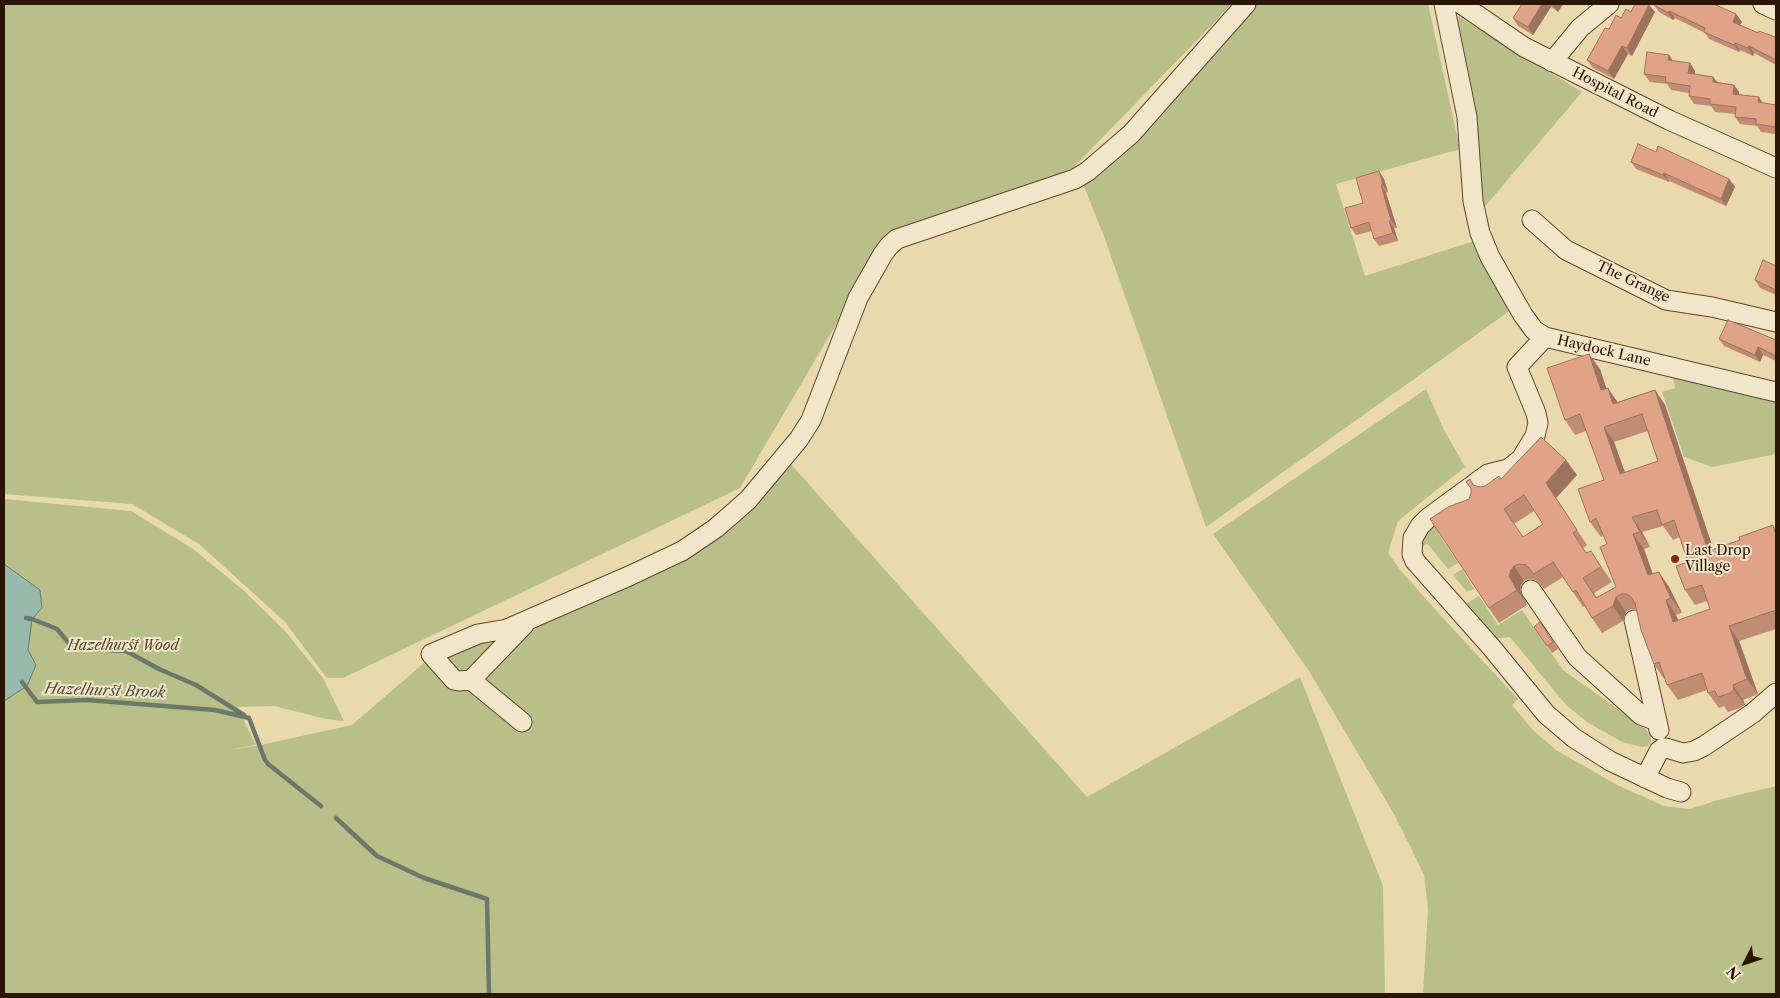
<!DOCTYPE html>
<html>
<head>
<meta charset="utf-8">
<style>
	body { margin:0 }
	#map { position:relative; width:1780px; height:998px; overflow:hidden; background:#ebd9ae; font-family:"Libre Caslon Text",serif }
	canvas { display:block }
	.frame { position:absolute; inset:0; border:5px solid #2b1505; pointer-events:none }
	.north { position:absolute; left:1720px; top:938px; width:50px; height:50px; -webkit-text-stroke:4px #f2e6ca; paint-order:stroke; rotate:229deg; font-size:14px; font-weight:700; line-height:20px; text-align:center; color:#2b1505 }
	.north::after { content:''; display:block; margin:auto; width:18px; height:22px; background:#2b1505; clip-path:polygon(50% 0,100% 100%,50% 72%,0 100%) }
</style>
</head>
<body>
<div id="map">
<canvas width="1780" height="998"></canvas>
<div class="frame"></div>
<div class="north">N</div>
</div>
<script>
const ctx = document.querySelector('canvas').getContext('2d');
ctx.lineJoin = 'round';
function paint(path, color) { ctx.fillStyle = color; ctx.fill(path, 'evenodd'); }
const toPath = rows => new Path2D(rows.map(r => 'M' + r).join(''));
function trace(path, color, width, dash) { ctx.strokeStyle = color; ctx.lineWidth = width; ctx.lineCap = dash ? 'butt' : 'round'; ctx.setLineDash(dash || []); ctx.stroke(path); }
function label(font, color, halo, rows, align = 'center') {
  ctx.font = font + ' "Libre Caslon Text",serif'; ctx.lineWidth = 4; ctx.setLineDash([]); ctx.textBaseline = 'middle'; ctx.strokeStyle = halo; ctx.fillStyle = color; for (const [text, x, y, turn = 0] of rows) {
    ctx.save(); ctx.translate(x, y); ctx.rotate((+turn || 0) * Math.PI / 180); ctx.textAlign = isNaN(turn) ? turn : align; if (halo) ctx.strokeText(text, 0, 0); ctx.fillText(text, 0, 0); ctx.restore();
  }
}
paint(toPath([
	[4,4,1232,4,1072,169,888,236,740,488,343,678,327,678,285,622,199,544,132,504,4,494],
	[1257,4,1428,4,1460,149,1336,184,1365,276,1477,240,1511,310,1206,527,1105,239,1083,184,1135,140],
	[1456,15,1582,92,1482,210,1477,120],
	[1672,372,1776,399,1776,454,1712,467,1684,457,1662,392,1675,388],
	[1426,389,1443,428,1465,467,1398,521,1388,553,1401,571,1442,617,1518,699,1512,705,1533,730,1556,750,1617,785,1664,806,1690,809,1718,800,1776,786,1776,994,1423,994,1428,909,1424,875,1414,854,1394,814,1309,671,1213,534],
	[789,462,1087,797,1300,677,1383,886,1385,994,4,994,4,499,131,511,193,549,242,589,285,631,323,678,344,721,326,719,274,706,237,707,256,745,227,750,256,746,352,725,425,662,553,602,693,549],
	[1443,516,1458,520,1438,533,1458,563,1448,569,1427,543,1419,550,1420,539],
	[1462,569,1474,589,1467,592,1453,575],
	[1479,596,1498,625,1522,610,1563,670,1646,729,1651,737,1651,742,1648,746,1642,747,1622,742,1587,722,1566,705,1510,637,1494,639,1464,605]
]), '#b9bf89');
const water = toPath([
	[4,564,40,590,42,608,32,619,28,650,36,665,27,686,4,701,4,564]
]);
paint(water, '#98baad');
trace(water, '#6c786a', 1);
trace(toPath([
	[26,618,32,619,57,629,73,648,126,651,159,669,196,685,244,715],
	[22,682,37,702,87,700,215,710,249,718,265,760,268,764,321,806],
	[336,818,377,856,424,878,487,899,489,994]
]), '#6c786a', 4.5);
const minor = toPath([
	[1444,4,1467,117,1473,201,1480,233,1490,257,1507,287,1523,315,1534,330,1545,337,1776,392],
	[1461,4,1524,47,1669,120,1776,168],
	[1763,4,1776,10],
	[1552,62,1580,28,1609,4],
	[1532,220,1566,250,1666,300,1712,307,1776,322],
	[1545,337,1517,367,1536,413,1538,423,1535,436,1521,459,1508,469,1488,474,1428,518,1420,526,1413,538,1412,554,1415,561,1492,648,1546,714,1574,738,1610,761,1667,788,1681,792],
	[1531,590,1577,657,1641,715,1657,721],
	[1634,620,1659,730],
	[471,680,524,625],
	[522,722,471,680,459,681,454,680,431,654,478,634,507,629,629,576,682,551,716,528,748,500,799,439,811,420,858,298,883,254,889,246,897,239,1075,179,1088,171,1131,134,1246,4],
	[1663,748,1666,748,1683,753,1694,751,1704,746,1753,713,1776,693],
	[1645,778,1659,751,1663,748]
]);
trace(minor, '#5b462f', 21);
trace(minor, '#f2e6ca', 19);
paint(toPath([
	[1522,4,1563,4,1558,12,1551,7,1533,35,1518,26,1513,18],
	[1649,5,1655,12,1632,56,1628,54,1614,79,1593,68,1587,60,1609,29,1621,18,1631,12],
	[1654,5,1736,14,1742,22,1740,25,1758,33,1775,37,1776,34,1776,65,1754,53,1753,56,1740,50,1739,52,1709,39,1705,33,1675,18,1673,20,1659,12],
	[1669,55,1673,61,1690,63,1695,71,1695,74,1713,77,1717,82,1734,85,1739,92,1739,95,1763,103,1776,105,1776,134,1761,132,1757,126,1740,124,1735,117,1735,114,1715,112,1711,106,1694,104,1689,96,1689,93,1671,90,1667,84,1650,82,1644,74],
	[1656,152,1729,179,1735,187,1726,206,1669,181,1669,182,1636,169,1631,162],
	[1384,179,1388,192,1386,193,1397,228,1394,228,1398,241,1379,246,1374,239,1372,231,1356,235,1351,228,1363,203],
	[1776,266,1776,295,1760,288,1755,280],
	[1719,339,1776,340,1776,361,1763,355,1760,362,1724,346],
	[1600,369,1606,389,1618,402,1655,390,1665,405,1713,549,1776,530,1776,629,1739,641,1758,694,1743,700,1745,705,1740,708,1728,712,1724,706,1719,708,1708,693,1707,690,1678,700,1667,685,1665,678,1664,679,1654,664,1636,609,1631,609,1626,612,1623,621,1602,633,1592,618,1585,606,1583,607,1563,577,1544,589,1536,580,1530,579,1524,581,1521,585,1520,590,1527,605,1499,623,1489,608,1469,499,1471,494,1471,489,1466,482,1470,479,1474,485,1480,487,1485,486,1501,479,1577,475,1556,498,1587,545,1583,548,1586,553,1601,566,1612,582,1594,593,1597,598,1616,587,1607,544,1603,535,1601,537,1590,522,1604,480,1586,431,1575,435,1565,420],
	[1648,431,1658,461,1625,473,1614,442],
	[1534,511,1543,524,1523,537,1514,524],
	[1663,526,1673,540,1680,537,1688,562,1685,590,1695,605,1707,601,1710,609,1678,620,1676,615,1682,613,1669,587,1653,574,1644,549,1650,547,1642,532],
	[1540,622,1558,649,1552,653,1534,627]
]), '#c18c74');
paint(toPath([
	[1542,4,1548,4,1551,7,1533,35,1528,27],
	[1552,4,1563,4,1558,12],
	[1649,5,1655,12,1632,56,1627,48],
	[1669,11,1675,18,1673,20,1668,13],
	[1736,14,1742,22,1738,29,1733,22],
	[1735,43,1740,50,1739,52,1734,45],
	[1622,46,1628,54,1614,79,1608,71],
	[1749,46,1754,53,1753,56,1748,48],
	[1669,55,1674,63,1668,60],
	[1690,63,1695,71,1694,81,1688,73],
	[1713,77,1719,84,1713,82],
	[1734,85,1739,92,1738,102,1733,94],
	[1759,97,1764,105,1758,102],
	[1379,171,1384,179,1388,192,1383,185],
	[1664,173,1669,181,1669,182,1663,175],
	[1729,179,1735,187,1726,206,1721,199],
	[1381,185,1386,193,1397,228,1391,220],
	[1389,221,1394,228,1398,241,1393,233],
	[1758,347,1763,355,1760,362,1755,355],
	[1589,354,1600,369,1612,405,1601,390],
	[1608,388,1618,403,1613,404],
	[1655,390,1665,405,1719,566,1708,551],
	[1604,427,1614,442,1631,489,1620,474],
	[1566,460,1577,475,1556,498,1587,545,1546,483],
	[1632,517,1642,532,1650,547,1640,532],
	[1633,534,1644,549,1658,590,1648,575],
	[1514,566,1524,581,1521,585,1520,590,1527,605,1517,590,1509,576,1511,570],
	[1659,572,1669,587,1682,613,1671,598],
	[1616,597,1626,612,1623,621,1613,606],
	[1666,600,1676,615,1684,636,1673,622],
	[1729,626,1739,641,1758,694,1747,679],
	[1733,685,1743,700,1745,705,1734,690]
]), '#9d725e');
const building = toPath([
	[1522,4,1542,4,1528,27,1513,18,1522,4],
	[1635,4,1648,4,1649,5,1627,48,1622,46,1608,71,1587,60,1605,28,1609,29,1616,15,1621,18,1626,9,1631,12,1635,4],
	[1654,4,1714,4,1736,14,1733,22,1758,33,1759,31,1775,37,1776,34,1776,60,1749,46,1748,48,1735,43,1734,45,1704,32,1705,28,1669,11,1668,13,1654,5,1654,4],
	[1647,52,1669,55,1668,60,1690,63,1688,73,1713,77,1713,82,1734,85,1733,94,1759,97,1758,102,1776,105,1776,127,1756,124,1756,119,1735,117,1736,107,1710,104,1710,99,1689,96,1690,86,1665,82,1666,77,1644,74,1647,52],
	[1638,144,1656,152,1658,146,1729,179,1721,199,1664,173,1663,175,1631,162,1638,144],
	[1379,171,1383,185,1381,185,1391,220,1389,221,1393,233,1374,239,1369,222,1351,228,1345,208,1363,203,1356,178,1379,171],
	[1763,260,1776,266,1776,290,1755,280,1763,260],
	[1728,320,1776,340,1776,356,1758,347,1755,355,1719,339,1728,320],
	[1589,354,1601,390,1608,388,1613,404,1655,390,1708,551,1740,540,1739,537,1773,525,1776,535,1776,610,1729,626,1747,679,1733,685,1734,690,1730,693,1718,697,1715,691,1708,693,1702,673,1667,685,1659,662,1654,664,1641,630,1635,603,1631,597,1626,594,1621,594,1616,597,1613,606,1592,618,1576,590,1573,592,1553,562,1534,574,1526,565,1519,564,1514,566,1511,570,1509,576,1517,590,1489,608,1430,519,1448,507,1469,499,1471,494,1471,488,1466,482,1470,479,1473,485,1480,487,1485,486,1499,476,1501,479,1541,437,1566,460,1546,483,1577,530,1573,533,1586,553,1591,551,1601,567,1583,578,1596,598,1616,587,1600,547,1607,544,1596,518,1590,522,1578,489,1604,480,1580,414,1565,420,1547,368,1589,354],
	[1642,414,1658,461,1620,474,1604,427,1642,414],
	[1524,495,1543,524,1523,537,1504,509,1524,495],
	[1657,510,1662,525,1674,520,1688,562,1676,566,1685,590,1702,585,1710,609,1673,622,1666,600,1671,598,1659,572,1648,575,1633,534,1640,532,1632,517,1657,510],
	[1540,622,1553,642,1547,646,1534,627,1540,622]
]);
paint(building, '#e0a387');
trace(building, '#9d725e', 1);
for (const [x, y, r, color] of [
	[1675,559,5,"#8f2418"]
]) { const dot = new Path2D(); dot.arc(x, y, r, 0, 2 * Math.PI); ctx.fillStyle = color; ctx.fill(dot); trace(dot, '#f2e6ca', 2); }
label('14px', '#2b1505', '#f2e6ca', [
	["Hospital Road",1615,93,27],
	["The Grange",1633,282,25],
	["Haydock Lane",1604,351,13]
]);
label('14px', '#2b1505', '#f2e6ca', [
	["Last Drop",1685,551],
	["Village",1685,567]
], 'left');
label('italic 14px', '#56482d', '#f2e6ca', [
	["Hazelhurst Wood",123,646]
]);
label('italic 15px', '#514f40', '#f2e6ca', [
	["Hazelhurst Brook",105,691,2]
]);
</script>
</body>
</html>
